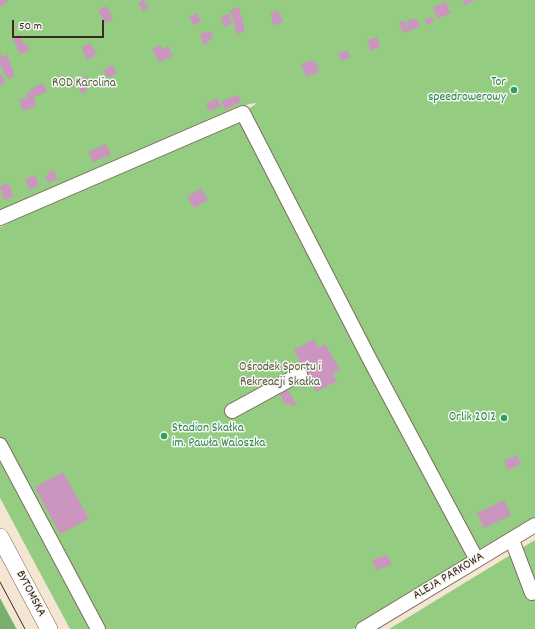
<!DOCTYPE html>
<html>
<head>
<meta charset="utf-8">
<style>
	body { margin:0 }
	#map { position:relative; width:535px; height:629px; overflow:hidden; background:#f5e6d4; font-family:Dekko,sans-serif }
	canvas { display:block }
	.scale { position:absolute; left:12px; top:20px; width:92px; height:18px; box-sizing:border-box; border:2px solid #3b2a1e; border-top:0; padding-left:5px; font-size:12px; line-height:14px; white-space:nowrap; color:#3b2a1e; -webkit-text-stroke:3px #f6f6f2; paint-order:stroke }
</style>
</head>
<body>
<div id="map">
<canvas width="535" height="629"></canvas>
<div class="scale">50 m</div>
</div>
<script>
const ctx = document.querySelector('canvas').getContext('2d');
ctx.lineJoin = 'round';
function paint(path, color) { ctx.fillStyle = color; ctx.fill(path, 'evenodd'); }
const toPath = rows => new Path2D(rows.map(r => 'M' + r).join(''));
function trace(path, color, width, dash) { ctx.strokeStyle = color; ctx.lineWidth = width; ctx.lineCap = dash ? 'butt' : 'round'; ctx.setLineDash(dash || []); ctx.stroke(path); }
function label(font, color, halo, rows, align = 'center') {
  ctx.font = font + ' Dekko,sans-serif'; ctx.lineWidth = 3; ctx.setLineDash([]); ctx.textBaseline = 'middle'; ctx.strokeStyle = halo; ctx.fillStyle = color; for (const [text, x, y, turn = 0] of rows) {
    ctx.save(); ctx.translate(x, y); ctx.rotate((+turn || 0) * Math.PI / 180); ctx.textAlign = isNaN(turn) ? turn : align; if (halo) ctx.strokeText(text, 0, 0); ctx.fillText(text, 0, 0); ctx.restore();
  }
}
paint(toPath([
	[0,0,535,0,535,516,353,629,70,629,0,498,0,227,243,113,257,103,249,104,0,211],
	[535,540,535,629,389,629,430,604]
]), '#94cd81');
paint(toPath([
	[0,598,16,628,17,629,0,629]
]), '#77b06f');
paint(toPath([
	[0,0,6,0,8,2,0,6],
	[143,0,149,7,143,11,138,3],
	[463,0,474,0,474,1,464,5],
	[446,2,451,13,437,19,433,7],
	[107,6,113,19,105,23,98,10],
	[239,7,245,31,237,34,230,10],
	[278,10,283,22,274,26,270,14],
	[197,13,201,22,193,25,189,16],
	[229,14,232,24,224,27,221,16],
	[431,17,434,22,427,25,424,20],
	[412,19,417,19,420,27,403,33,399,22,404,21,409,28,407,21],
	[210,31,213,39,207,41,208,44,203,45,200,34],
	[20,35,24,45,27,44,30,50,20,54,13,38],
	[377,37,380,47,371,51,367,40],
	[90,43,97,54,86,60,82,47],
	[160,45,162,49,168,46,173,56,159,62,152,49],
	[347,50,351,57,341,61,338,54],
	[0,52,2,57,7,55,13,69,14,76,8,79,0,65],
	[313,60,313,62,316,61,319,72,306,77,301,64],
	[112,65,117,73,108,78,103,70],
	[2,74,5,83,0,85,0,75],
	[87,76,91,85,86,88,87,91,82,94,76,82],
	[43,83,47,92,34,97,36,106,23,111,19,100,26,97,29,100,26,94,31,92,30,89],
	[238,95,241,102,225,110,221,101],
	[217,98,221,107,209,111,206,104],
	[106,144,111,155,93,162,88,152],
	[54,170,57,179,48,183,45,176,48,175,47,173],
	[35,175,39,185,30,190,25,179],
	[8,183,14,196,4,200,0,186],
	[201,188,208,200,194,208,187,197],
	[314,339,318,348,325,344,340,370,333,373,337,381,316,392,294,350],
	[287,388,297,406,284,403,279,393],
	[517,455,521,464,508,470,504,461],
	[63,472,89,519,60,534,35,487],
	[504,500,511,515,484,528,477,513],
	[387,555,392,565,376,570,372,560]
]), '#cb95bf');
const minor = toPath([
	[0,218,243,113,369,358,477,560],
	[232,411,300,374],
	[0,445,98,629],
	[512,540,532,593],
	[363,629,535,525]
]);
const major = toPath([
	[0,537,49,629]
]);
trace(minor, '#7c6c5e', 16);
trace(major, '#7c6c5e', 18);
trace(minor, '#fff', 14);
trace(major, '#fff', 17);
trace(toPath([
	[0,582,25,629]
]), '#3b2a1e', 1);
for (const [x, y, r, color] of [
	[514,90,4,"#2e9e5b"],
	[504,418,4,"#2e9e5b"],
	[164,436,4,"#2e9e5b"]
]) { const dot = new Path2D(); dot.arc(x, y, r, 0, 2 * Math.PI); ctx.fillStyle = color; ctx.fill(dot); trace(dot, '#f6f6f2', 1.5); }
label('13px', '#27864d', '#f6f6f2', [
	["Tor",506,83],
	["speedrowerowy",506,98],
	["Orlik 2012",496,418],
	["Stadion Skałka",172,429,"left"],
	["im. Pawła Waloszka",172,444,"left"]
], 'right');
label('13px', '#565b3c', '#f6f6f2', [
	["ROD Karolina",84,84],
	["Ośrodek Sportu i",280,368],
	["Rekreacji Skałka",280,383]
]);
label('13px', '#3b2a1e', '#f6f6f2', [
	["ALEJA PARKOWA",449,577,-31],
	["BYTOMSKA",30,594,62]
]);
</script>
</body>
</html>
